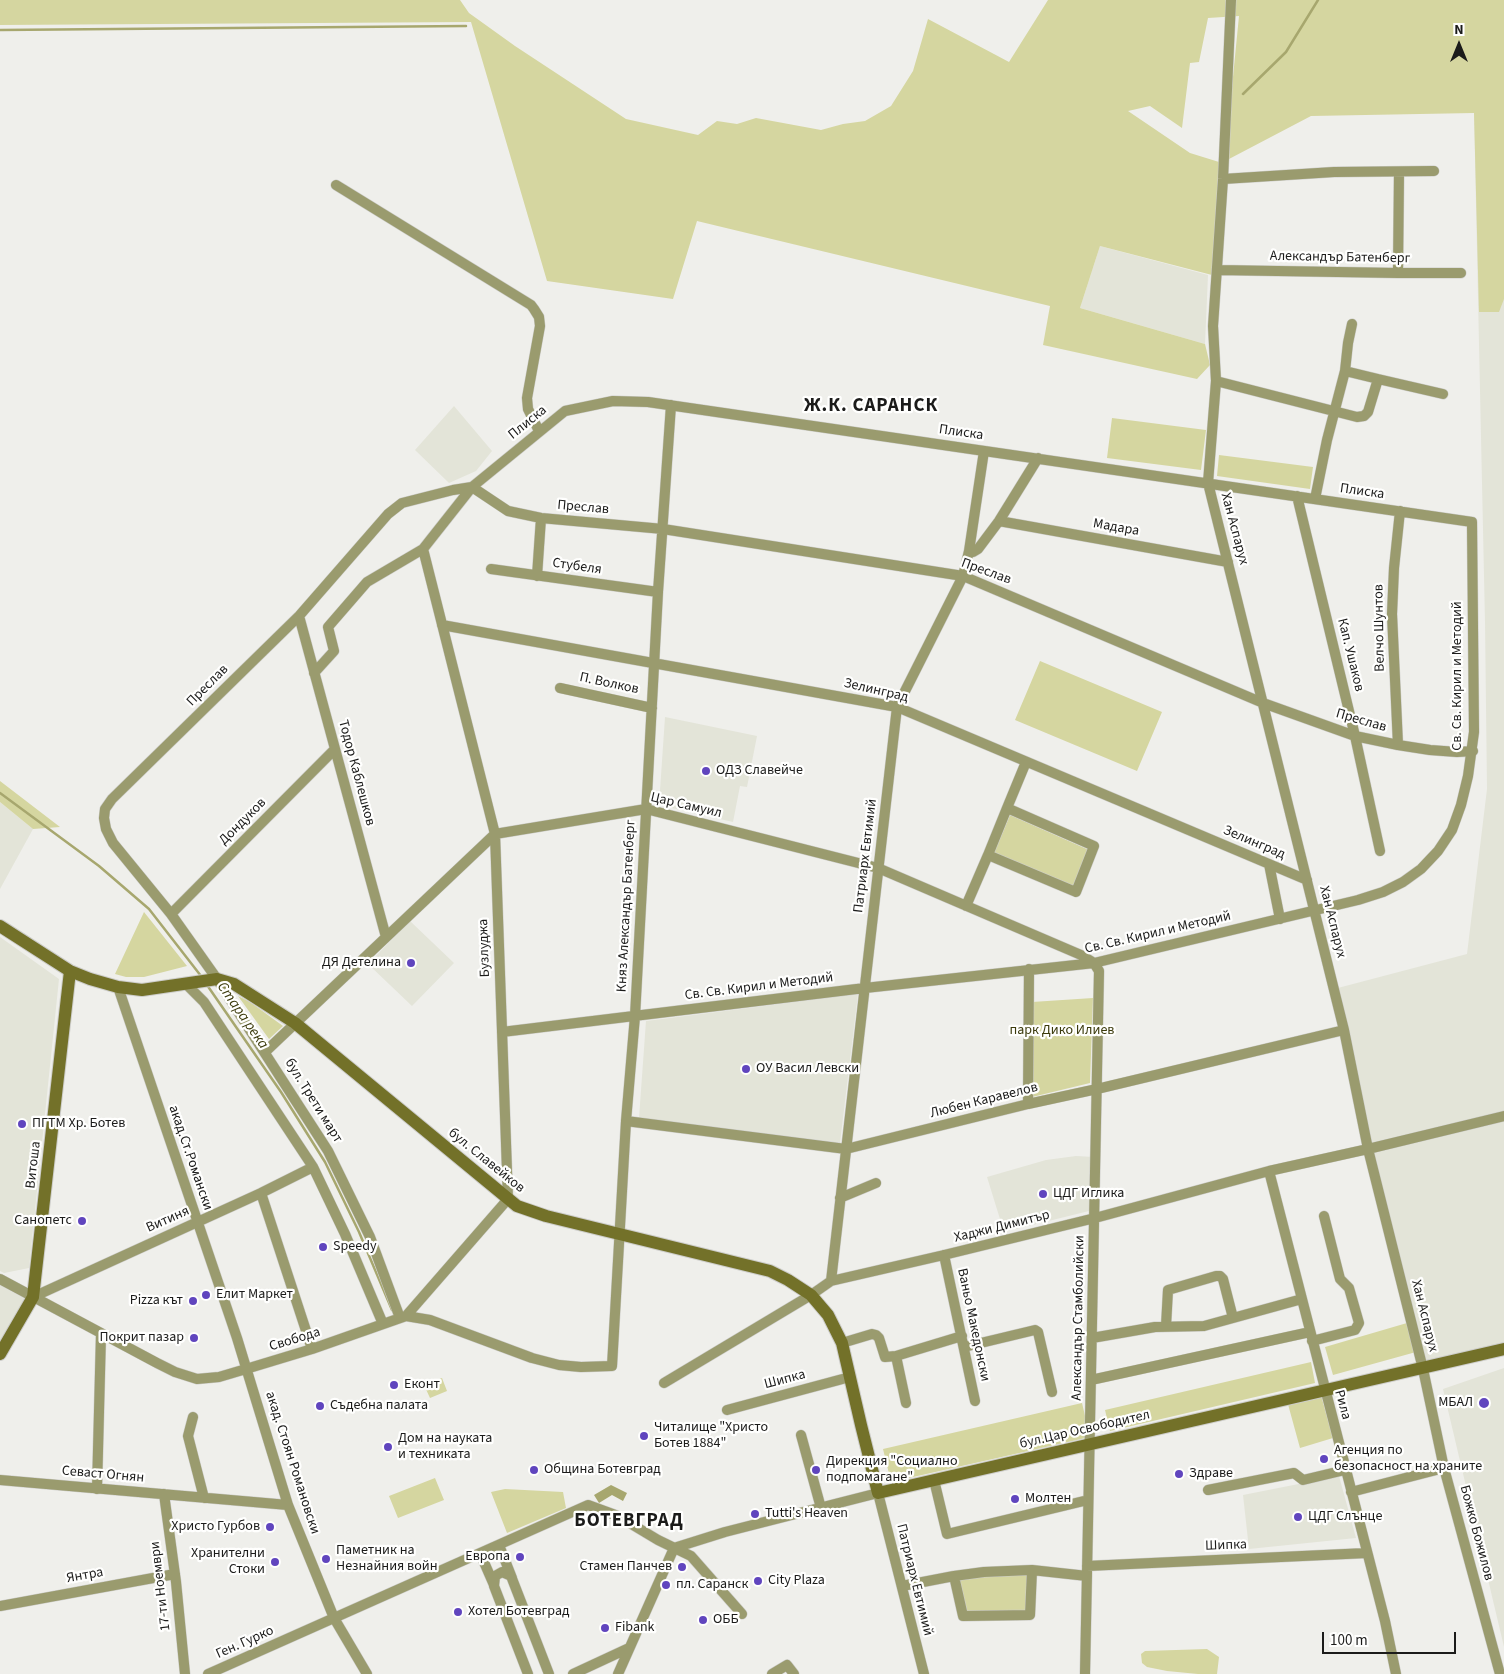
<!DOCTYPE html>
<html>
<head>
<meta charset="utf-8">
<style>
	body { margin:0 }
	#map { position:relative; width:1504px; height:1674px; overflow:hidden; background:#efefeb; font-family:"Source Sans 3",sans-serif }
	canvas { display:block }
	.north { position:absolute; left:1434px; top:20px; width:50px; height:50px; -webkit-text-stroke:4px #fffffe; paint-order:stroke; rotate:0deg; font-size:14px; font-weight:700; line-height:20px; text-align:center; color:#1b1b1a }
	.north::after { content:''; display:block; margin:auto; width:18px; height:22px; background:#1b1b1a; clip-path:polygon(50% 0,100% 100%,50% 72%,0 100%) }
	.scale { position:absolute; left:1322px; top:1632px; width:134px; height:22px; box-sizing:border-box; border:2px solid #1b1b1a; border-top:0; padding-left:6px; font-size:15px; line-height:18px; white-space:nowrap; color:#1b1b1a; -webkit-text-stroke:4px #fffffe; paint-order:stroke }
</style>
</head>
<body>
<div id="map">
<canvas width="1504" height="1674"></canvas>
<div class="north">N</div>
<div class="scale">100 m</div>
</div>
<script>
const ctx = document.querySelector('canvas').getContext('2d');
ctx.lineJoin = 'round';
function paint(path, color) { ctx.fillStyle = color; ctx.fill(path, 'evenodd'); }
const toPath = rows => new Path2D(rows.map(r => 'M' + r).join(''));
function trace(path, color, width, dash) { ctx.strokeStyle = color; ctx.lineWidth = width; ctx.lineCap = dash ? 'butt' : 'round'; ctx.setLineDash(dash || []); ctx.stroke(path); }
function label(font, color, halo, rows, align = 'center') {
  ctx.font = font + ' "Source Sans 3",sans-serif'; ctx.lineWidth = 4.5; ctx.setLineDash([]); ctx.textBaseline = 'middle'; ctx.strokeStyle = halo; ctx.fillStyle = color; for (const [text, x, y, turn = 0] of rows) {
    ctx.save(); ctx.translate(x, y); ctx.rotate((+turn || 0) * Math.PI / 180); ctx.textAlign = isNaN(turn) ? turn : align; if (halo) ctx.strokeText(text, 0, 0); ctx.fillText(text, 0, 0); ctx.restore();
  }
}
paint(toPath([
	[1504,108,1504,1353,1423,1369,1334,989,1467,954,1487,789,1485,622,1474,112],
	[1100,246,1208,275,1205,344,1080,308],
	[454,406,492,451,476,471,449,483,415,450],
	[665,717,757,736,747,787,740,786,733,822,659,805],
	[0,802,33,829,0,889],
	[410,921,454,963,412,1006,368,964],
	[0,937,59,979,29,1268,4,1273,0,1271],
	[858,994,840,1143,639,1118,646,1021],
	[1076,1156,1094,1157,1093,1210,1004,1232,987,1177,1046,1160],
	[0,1285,26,1299,0,1346],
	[1504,1368,1504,1647,1443,1389],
	[1339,1476,1356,1538,1249,1549,1243,1495]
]), '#e3e4d8');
paint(toPath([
	[0,0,460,0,469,13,515,46,626,119,698,135,717,121,737,124,756,118,821,130,843,124,865,121,891,106,913,71,928,19,1009,62,1048,0,1504,0,1504,299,1499,312,1479,312,1474,113,1311,116,1229,159,1231,97,1239,16,1208,18,1199,62,1190,63,1182,128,1150,106,1128,111,1190,153,1219,162,1212,275,1100,246,1080,308,1205,344,1210,365,1197,379,1043,345,1050,306,697,221,673,299,547,281,471,22,0,25],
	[1112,418,1206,430,1201,470,1107,458],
	[1219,455,1313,467,1310,489,1217,476],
	[1040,661,1162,712,1137,771,1015,720],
	[0,781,60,827,33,829,0,802],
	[1010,815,1089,850,1073,887,994,853],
	[144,912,187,966,144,977,126,977,115,974],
	[238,996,250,1002,283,1026,269,1039],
	[1093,998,1090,1083,1032,1097,1032,1002],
	[1407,1323,1416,1352,1333,1375,1325,1347],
	[1311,1362,1315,1383,1110,1431,1105,1410],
	[442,1378,447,1391,430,1398,424,1385],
	[1319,1388,1333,1438,1300,1448,1286,1397],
	[1082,1403,1090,1437,891,1482,883,1449],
	[435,1478,444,1500,398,1518,389,1496],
	[505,1489,563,1492,566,1508,507,1533,491,1492],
	[1030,1573,1029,1611,964,1613,956,1578],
	[1207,1649,1219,1657,1217,1674,1198,1674,1167,1671,1147,1667,1142,1663,1141,1654,1145,1651]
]), '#d5d6a0');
paint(toPath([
	[611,1485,627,1493,623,1501,612,1495,599,1503,594,1495]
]), '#a7a76e');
trace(toPath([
	[0,30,466,26],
	[1243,94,1286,52,1318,0],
	[0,793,99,866,149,909,201,976],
	[207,985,281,1092,325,1162,359,1232,392,1310]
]), '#a7a76e', 2.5);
const street = toPath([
	[1231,0,1223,179,1213,326,1216,381,1208,483,1344,1030,1368,1149,1423,1369,1444,1468,1500,1674],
	[1223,179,1334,172,1434,171],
	[336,185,531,305,534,309,539,317,540,326,527,398,528,409,539,431],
	[1217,270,1398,273,1461,273],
	[1398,273,1399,172],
	[1345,371,1378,379],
	[1216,381,1357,417,1364,416,1368,412,1378,379,1443,394],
	[472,487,508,511,541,518,663,529,963,576,1263,703,1355,736,1398,745,1430,750,1457,752,1473,751],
	[1297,496,1355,736,1380,851],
	[1315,499,1327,440,1345,371,1348,343,1352,324],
	[999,521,1228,562],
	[969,551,973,552,978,549,999,521,1038,458],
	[491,569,658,592],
	[537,576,541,518],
	[299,616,386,937],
	[442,625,897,707,1307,880],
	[314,673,334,651,328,627,367,582,423,549,472,487,565,411,613,401,648,402,1472,522,1474,732,1468,776,1461,805,1452,830,1438,851,1421,869,1403,882,1383,892,1358,900,1094,963,865,988,502,1032],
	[560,688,652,708],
	[1398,745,1392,614,1394,568,1400,511],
	[1007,808,1094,846,1076,892,988,855,1007,808,1026,762],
	[1269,864,1280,919],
	[966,906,988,855],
	[171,914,335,749],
	[185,983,204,1002,313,1167,345,1234,383,1324],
	[118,987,237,1338,288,1505,334,1618,367,1674],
	[265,1052,495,834,646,809,878,868,1081,955,1094,963,1099,971,1085,1674],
	[1028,1104,1029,969],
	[626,1121,846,1149,1028,1104,1097,1089,1344,1030],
	[1269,1171,1385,1621,1396,1674],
	[261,1193,312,1349],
	[840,1198,876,1183],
	[944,1255,975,1401],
	[0,1279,157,1363,175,1372,197,1379,219,1377,246,1369,312,1349,406,1316,430,1320,532,1358,559,1365,581,1367,612,1366,626,1121,635,1016,658,592,671,405],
	[831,1281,897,707,963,576,969,551,984,451],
	[33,1297,261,1193,313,1167],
	[406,1316,508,1199,495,834,423,549],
	[400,1318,370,1237,328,1151,217,979,171,914,113,843,106,829,104,818,105,809,112,799,299,616,388,514,402,503,453,490,472,487],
	[1166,1326,1168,1290,1216,1276,1220,1276,1223,1279,1233,1318],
	[1092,1338,1155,1327,1204,1326,1302,1299],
	[1312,1341,1355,1330,1359,1323,1349,1288,1340,1279,1324,1216],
	[842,1343,872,1334,876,1335,879,1338,885,1357,896,1356],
	[964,1347,1035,1330,1038,1332,1052,1392],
	[1091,1380,1310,1332],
	[664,1383,811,1295,831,1281,944,1255,1095,1218,1269,1171,1368,1149,1504,1116],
	[906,1403,896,1356,962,1336],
	[727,1410,850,1377],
	[193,1417,188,1436,204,1498],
	[801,1435,821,1508],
	[0,1480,288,1505],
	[934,1480,947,1534,1088,1500],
	[97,1489,101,1334],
	[1208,1490,1294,1473,1303,1480,1345,1470],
	[1351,1492,1444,1468],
	[164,1494,176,1582,185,1674],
	[499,1545,512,1578],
	[674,1548,725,1532,878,1493,924,1674],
	[480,1553,494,1585],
	[1087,1566,1367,1553],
	[954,1576,963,1616,1030,1615,1032,1570],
	[902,1586,954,1576,984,1572,1032,1570,1087,1576],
	[0,1606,175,1574],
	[208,1674,588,1505,618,1516,658,1540,691,1556,742,1614],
	[528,1674,494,1586,495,1576,502,1572,511,1576,549,1674],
	[573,1674,629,1648],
	[618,1674,674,1548],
	[772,1674,787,1665,794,1674]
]);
const secondary = toPath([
	[0,926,70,971,90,979,118,987,142,990,217,979,234,984,295,1023,517,1206,546,1216,770,1271,788,1280,811,1295,828,1315,842,1343,861,1425,878,1493,1504,1349],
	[0,1354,33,1297,70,971]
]);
trace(street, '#cdcdca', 11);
trace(secondary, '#cdcdca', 14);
trace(street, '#9a9b6e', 10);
trace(secondary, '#737129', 12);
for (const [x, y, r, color] of [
	[706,771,5,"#6045be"],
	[411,963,5,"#6045be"],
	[746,1069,5,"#6045be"],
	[22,1124,5,"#6045be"],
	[1043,1194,5,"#6045be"],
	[82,1221,5,"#6045be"],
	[323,1247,5,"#6045be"],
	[206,1295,5,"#6045be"],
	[193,1301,5,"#6045be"],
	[194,1338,5,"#6045be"],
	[394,1385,5,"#6045be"],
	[1484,1403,6,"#6045be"],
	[320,1406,5,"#6045be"],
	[644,1436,5,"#6045be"],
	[388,1447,5,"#6045be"],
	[1324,1459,5,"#6045be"],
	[534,1470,5,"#6045be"],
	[816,1470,5,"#6045be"],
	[1179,1474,5,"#6045be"],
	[1015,1499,5,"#6045be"],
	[755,1514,5,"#6045be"],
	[1298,1517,5,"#6045be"],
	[270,1527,5,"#6045be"],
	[520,1557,5,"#6045be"],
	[326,1559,5,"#6045be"],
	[275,1562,5,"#6045be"],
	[682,1567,5,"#6045be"],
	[758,1581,5,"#6045be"],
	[666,1585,5,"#6045be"],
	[458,1612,5,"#6045be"],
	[703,1620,5,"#6045be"],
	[605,1628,5,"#6045be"]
]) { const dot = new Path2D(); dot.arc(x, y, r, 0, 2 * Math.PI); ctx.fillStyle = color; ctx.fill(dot); trace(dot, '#fffffe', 2); }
label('14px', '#1b1b1a', '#fffffe', [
	["Александър Батенберг",1340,258,1],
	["Плиска",528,423,-39],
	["Плиска",961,433,8],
	["Плиска",1362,492,8],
	["Преслав",583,508,5],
	["Мадара",1116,528,10],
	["Хан Аспарух",1234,529,75],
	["Стубеля",577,567,8],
	["Преслав",986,572,20],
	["Велчо Шунтов",1380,628,-91],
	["Кап. Ушаков",1350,655,76],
	["Св. Св. Кирил и Методий",1458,676,-90],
	["П. Волков",609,684,12],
	["Преслав",208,686,-45],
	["Зелинград",876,691,13],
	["Преслав",1361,721,16],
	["Тодор Каблешков",356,773,75],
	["Цар Самуил",686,806,13],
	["Дондуков",243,822,-45],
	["Зелинград",1254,843,23],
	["Патриарх Евтимий",866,856,-83],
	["Княз Александър Батенберг",627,906,-87],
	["Хан Аспарух",1332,922,76],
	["Св. Св. Кирил и Методий",1158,933,-13],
	["Бузлуджа",485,948,-92],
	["Св. Св. Кирил и Методий",759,987,-7],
	["бул. Трети март",313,1101,58],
	["Любен Каравелов",984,1101,-14],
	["акад.Ст.Романски",190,1158,71],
	["бул. Славейков",486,1161,39],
	["Витоша",34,1165,-83],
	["Витиня",168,1220,-24],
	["Хаджи Димитър",1002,1227,-14],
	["Хан Аспарух",1424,1316,76],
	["Александър Стамболийски",1079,1318,-89],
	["Ваньо Македонски",973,1325,78],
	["Свобода",295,1340,-17],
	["Шипка",785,1380,-15],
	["Рила",1342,1405,75],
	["бул.Цар Освободител",1085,1430,-13],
	["акад. Стоян Романовски",292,1463,72],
	["Севаст Огнян",103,1475,5],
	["Божко Божилов",1476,1533,75],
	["Шипка",1226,1546,-2],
	["Янтра",85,1576,-10],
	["Патриарх Евтимий",914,1580,76],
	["17-ти Ноември",161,1586,-97],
	["Ген. Гурко",245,1643,-24]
]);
label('14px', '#1b1b1a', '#fffffe', [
	["ОДЗ Славейче",716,771],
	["ДЯ Детелина",401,963,"right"],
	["ОУ Васил Левски",756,1069],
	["ПГТМ Хр. Ботев",32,1124],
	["ЦДГ Иглика",1053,1194],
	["Санопетс",72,1221,"right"],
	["Speedy",333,1247],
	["Елит Маркет",216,1295],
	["Pizza кът",183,1301,"right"],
	["Покрит пазар",184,1338,"right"],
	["Еконт",404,1385],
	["МБАЛ",1473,1403,"right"],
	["Съдебна палата",330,1406],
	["Читалище \"Христо",654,1428],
	["Ботев 1884\"",654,1444],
	["Дом на науката",398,1439],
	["и техниката",398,1455],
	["Агенция по",1334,1451],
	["безопасност на храните",1334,1467],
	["Дирекция \"Социално",826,1462],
	["подпомагане\"",826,1478],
	["Община Ботевград",544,1470],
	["Здраве",1189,1474],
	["Молтен",1025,1499],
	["Tutti's Heaven",765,1514],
	["ЦДГ Слънце",1308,1517],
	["Христо Гурбов",260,1527,"right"],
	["Паметник на",336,1551],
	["Незнайния войн",336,1567],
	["Хранителни",265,1554,"right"],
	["Стоки",265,1570,"right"],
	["Европа",510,1557,"right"],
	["Стамен Панчев",672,1567,"right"],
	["City Plaza",768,1581],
	["пл. Саранск",676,1585],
	["Хотел Ботевград",468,1612],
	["ОББ",713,1620],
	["Fibank",615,1628]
], 'left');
label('14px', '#3b3a0c', '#fffffe', [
	["парк Дико Илиев",1062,1031]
]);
label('italic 15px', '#3b3a0c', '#fffffe', [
	["Стара река",242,1016,55]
]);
ctx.letterSpacing = '1px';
label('bold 19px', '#1b1b1a', '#fffffe', [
	["Ж.К. САРАНСК",871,407],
	["БОТЕВГРАД",629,1522]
]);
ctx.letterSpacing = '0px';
</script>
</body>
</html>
